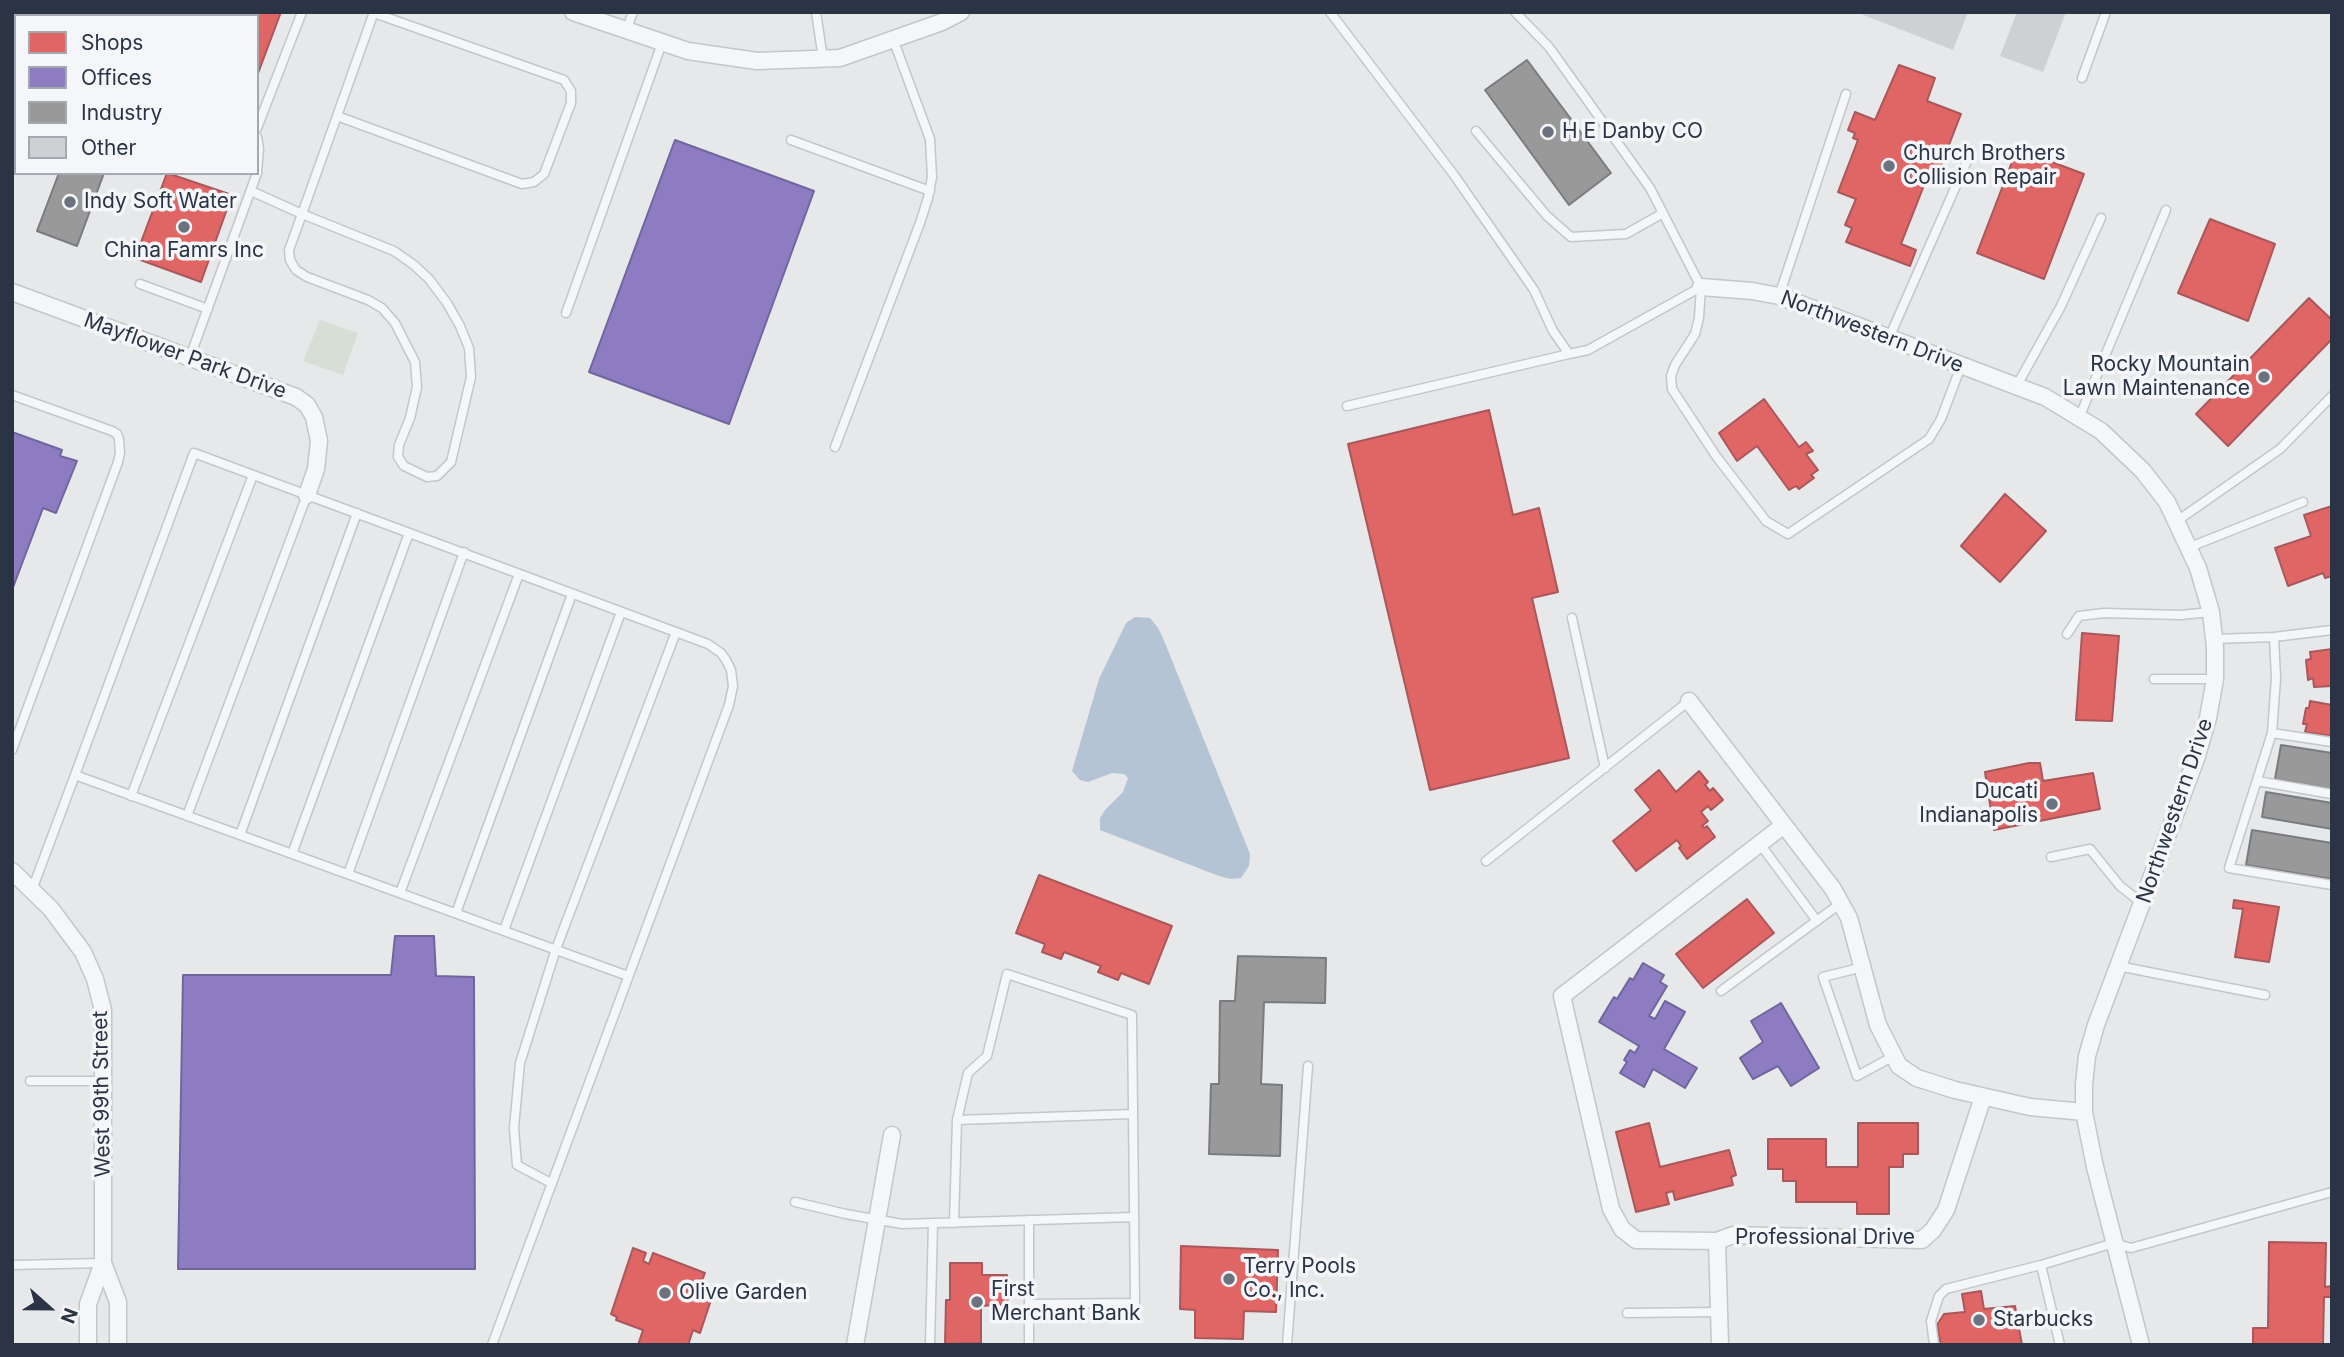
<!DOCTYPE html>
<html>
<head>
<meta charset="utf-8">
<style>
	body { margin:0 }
	#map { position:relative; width:2344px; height:1357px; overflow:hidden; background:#e6e8ea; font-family:Inter,sans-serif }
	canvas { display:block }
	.frame { position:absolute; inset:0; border:14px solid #2b3445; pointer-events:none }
	.legend { position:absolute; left:14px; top:14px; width:245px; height:161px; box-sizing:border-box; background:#f4f6f9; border:2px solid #a4a8b1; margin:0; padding:9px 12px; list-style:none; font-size:21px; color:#2b3445 }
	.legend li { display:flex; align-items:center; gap:14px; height:35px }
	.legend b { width:35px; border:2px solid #a4a8b1 }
	.north { position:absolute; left:14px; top:1273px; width:70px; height:70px; -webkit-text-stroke:5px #f4f6f9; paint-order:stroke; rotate:111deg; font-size:19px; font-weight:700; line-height:28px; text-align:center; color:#2b3445 }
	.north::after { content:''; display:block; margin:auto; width:24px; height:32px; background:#2b3445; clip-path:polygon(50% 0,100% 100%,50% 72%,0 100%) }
</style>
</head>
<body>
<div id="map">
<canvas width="2344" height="1357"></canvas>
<div class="frame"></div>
<ul class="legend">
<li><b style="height:19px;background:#e06666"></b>Shops</li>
<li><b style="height:19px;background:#8e7cc3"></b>Offices</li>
<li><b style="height:19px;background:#999"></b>Industry</li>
<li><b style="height:19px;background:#ced0d3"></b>Other</li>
</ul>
<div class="north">N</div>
</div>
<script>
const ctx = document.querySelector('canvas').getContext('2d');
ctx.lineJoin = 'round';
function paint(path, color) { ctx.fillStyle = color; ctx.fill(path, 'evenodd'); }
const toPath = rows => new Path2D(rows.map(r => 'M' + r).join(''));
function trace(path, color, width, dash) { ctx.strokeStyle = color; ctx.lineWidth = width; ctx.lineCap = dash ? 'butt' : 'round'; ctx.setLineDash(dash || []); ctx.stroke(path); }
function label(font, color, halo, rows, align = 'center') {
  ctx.font = font + ' Inter,sans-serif'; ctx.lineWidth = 7; ctx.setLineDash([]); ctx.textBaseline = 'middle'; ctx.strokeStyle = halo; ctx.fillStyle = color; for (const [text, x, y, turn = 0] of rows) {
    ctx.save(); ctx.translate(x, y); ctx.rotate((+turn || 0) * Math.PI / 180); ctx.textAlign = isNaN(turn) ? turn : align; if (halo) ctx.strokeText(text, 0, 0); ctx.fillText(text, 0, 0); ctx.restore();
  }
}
paint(toPath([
	[320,320,358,333,343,375,303,361]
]), '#d6ded6');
paint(toPath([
	[1135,617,1150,618,1158,628,1163,638,1250,854,1249,866,1241,878,1231,879,1219,876,1100,830,1100,818,1105,810,1123,792,1128,778,1124,774,1112,773,1088,782,1080,780,1072,771,1099,679,1126,623]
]), '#b4c4d5');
const shops = toPath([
	[149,12,281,12,257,76,257,16,147,16,149,12],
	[1899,65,1935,78,1927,101,1961,114,1940,168,1932,165,1901,244,1916,250,1910,266,1846,242,1852,228,1845,225,1856,199,1838,192,1858,140,1853,138,1855,133,1848,130,1855,112,1875,120,1899,65],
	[2017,149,2084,174,2044,279,1977,253,2017,149],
	[167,173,232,195,201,282,135,258,167,173],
	[2210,219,2275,244,2248,321,2178,293,2210,219],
	[2309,298,2332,320,2332,339,2228,446,2196,414,2309,298],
	[1764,399,1799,447,1806,442,1813,451,1806,454,1818,470,1811,475,1814,478,1799,489,1796,486,1789,490,1757,446,1737,461,1719,433,1764,399],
	[1489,410,1513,515,1539,508,1558,592,1532,598,1569,758,1430,790,1348,444,1489,410],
	[2005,494,2046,531,2000,582,1961,546,2005,494],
	[2332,506,2332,576,2325,578,2323,573,2288,586,2275,548,2311,536,2304,515,2332,506],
	[2082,633,2119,636,2112,721,2076,720,2082,633],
	[2332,649,2332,686,2314,687,2313,678,2308,680,2306,660,2311,659,2310,652,2332,649],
	[2310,701,2332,705,2332,736,2305,732,2307,724,2303,724,2306,708,2309,708,2310,701],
	[2029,763,2040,763,2043,781,2093,773,2100,809,1994,830,1985,772,2029,763],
	[1659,770,1676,792,1699,771,1708,782,1705,785,1710,791,1713,788,1723,800,1711,810,1708,806,1701,812,1708,821,1702,826,1704,828,1707,826,1715,837,1687,859,1679,848,1681,846,1677,840,1636,871,1613,841,1651,810,1635,790,1659,770],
	[1039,875,1172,926,1149,984,1121,973,1118,980,1098,972,1101,966,1064,952,1061,959,1042,952,1045,944,1016,933,1039,875],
	[1747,899,1774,933,1703,988,1676,954,1747,899],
	[2234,900,2279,907,2269,962,2235,957,2243,909,2233,908,2234,900],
	[1649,1123,1660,1167,1729,1150,1736,1175,1731,1177,1733,1185,1675,1200,1673,1191,1666,1193,1669,1204,1636,1212,1616,1132,1649,1123],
	[1858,1123,1918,1123,1918,1154,1903,1154,1903,1167,1889,1167,1889,1214,1857,1214,1857,1202,1796,1202,1796,1181,1783,1181,1783,1169,1768,1169,1768,1139,1826,1139,1826,1167,1858,1167,1858,1123],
	[2269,1242,2326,1243,2325,1287,2332,1286,2332,1297,2324,1297,2323,1345,2253,1345,2253,1328,2268,1328,2269,1242],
	[1181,1246,1278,1250,1276,1312,1244,1311,1243,1339,1195,1338,1195,1310,1180,1309,1181,1246],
	[633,1248,646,1253,643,1261,649,1264,653,1253,705,1273,701,1283,715,1288,700,1333,693,1330,688,1345,638,1345,643,1330,616,1320,617,1317,611,1314,633,1248],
	[950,1263,982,1263,982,1275,1007,1275,1008,1304,981,1306,981,1343,945,1344,946,1300,950,1300,950,1263],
	[1981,1291,1984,1309,2015,1306,2022,1345,1941,1345,1937,1325,1944,1314,1965,1312,1962,1294,1981,1291]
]);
paint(shops, '#e06666');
trace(shops, '#aa575c', 2);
const offices = toPath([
	[675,140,814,191,729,424,589,372,675,140],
	[12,432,62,450,60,456,77,461,56,513,43,508,12,590,12,432],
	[395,936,434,936,436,976,474,977,475,1269,178,1269,183,975,391,975,395,936],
	[1643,963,1664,975,1660,982,1667,986,1649,1016,1655,1019,1665,1001,1685,1012,1664,1049,1697,1068,1685,1088,1653,1069,1644,1087,1620,1073,1627,1062,1624,1060,1630,1050,1635,1053,1639,1046,1599,1022,1614,997,1617,999,1630,978,1633,980,1643,963],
	[1781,1003,1819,1068,1791,1086,1778,1066,1753,1079,1740,1058,1763,1042,1751,1021,1781,1003]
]);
paint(offices, '#8e7cc3');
trace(offices, '#70669d', 2);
const industry = toPath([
	[1527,60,1611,173,1569,205,1485,90,1527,60],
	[59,173,104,173,77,246,37,231,59,173],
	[2281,745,2332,753,2332,789,2275,779,2281,745],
	[2266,792,2332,803,2332,829,2262,817,2266,792],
	[2252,830,2332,843,2332,879,2246,865,2252,830],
	[1238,956,1326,958,1325,1003,1264,1002,1261,1084,1282,1085,1280,1156,1209,1154,1211,1084,1219,1084,1220,1001,1235,1001,1238,956]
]);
paint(industry, '#999');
trace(industry, '#787b80', 2);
paint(toPath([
	[1856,12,1968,12,1953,50],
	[2017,12,2066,12,2043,72,2000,56]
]), '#ced0d3');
const lane = toPath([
	[816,12,823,59],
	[1330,12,1454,175,1534,290,1553,331,1569,354,1588,350,1701,287],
	[1515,12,1549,47,1650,188,1701,287,1699,318,1695,334,1675,365,1671,376,1672,389,1716,456,1766,521,1788,534,1929,439,1941,419,1961,366],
	[114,16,115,12],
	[626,31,633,12],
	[2082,78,2106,12],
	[337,116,522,184,534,182,544,174,571,103,571,91,564,80,374,13],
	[257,128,302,12],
	[1476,131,1547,216,1571,237,1626,234,1663,213],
	[257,137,259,149,257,172],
	[791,140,930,191],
	[251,191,302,214,394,251,414,265,429,279,447,303,460,326,469,348,471,377,451,462,437,476,427,477,404,466,398,457,399,445,410,418,417,387,415,362,395,323,382,308,368,300,307,277,296,270,290,260,289,250,302,214,337,116,374,12],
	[140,284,208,309],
	[1779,296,1846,94],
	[566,313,662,43],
	[1889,338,1970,154],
	[190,357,257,173],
	[2016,387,2061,306,2101,218],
	[12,395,112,431,117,434,119,439,120,453,118,462,12,750],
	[1347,406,1569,354],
	[2079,418,2166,210],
	[835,447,920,223,928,198,932,177,930,139,893,39],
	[2177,521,2280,449,2332,396],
	[2190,547,2303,502],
	[1572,618,1605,768],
	[2067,634,2079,616,2104,613,2180,615,2211,612],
	[2274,637,2276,678,2272,733,2332,742],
	[2214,639,2274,637,2332,630],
	[2154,679,2215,679],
	[2272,733,2229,868,2332,885],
	[75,775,194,453,708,644,721,653,726,660,731,670,733,686,729,705,492,1345],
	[2257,781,2332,794],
	[131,796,253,475],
	[187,816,307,495],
	[240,835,357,513],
	[1760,844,1817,921],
	[292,854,409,533],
	[2051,857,2090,849,2120,886,2143,904],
	[1486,861,1689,701],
	[348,874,464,552],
	[32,890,75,775,628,976],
	[400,893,519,574],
	[456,913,572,594],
	[504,930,621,612],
	[2118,966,2265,995],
	[1863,967,1823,977,1857,1076,1894,1056],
	[1721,991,1841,903],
	[30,1081,104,1081],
	[957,1120,1133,1114],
	[551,1183,517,1165,514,1128,520,1063,556,949,676,632],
	[795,1202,846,1214,902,1224,1134,1217],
	[1029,1220,1029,1345],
	[954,1223,957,1120,968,1073,987,1056,1007,974,1132,1015,1135,1303,1029,1304],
	[12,1265,103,1263],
	[1627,1313,1719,1312],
	[930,1345,933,1223],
	[1287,1345,1308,1066],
	[1934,1345,1931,1321,1939,1296,1946,1289,2041,1265],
	[2060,1345,2041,1265,2114,1243,2131,1248,2332,1192]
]);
const street = toPath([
	[573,12,688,51,757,61,840,58,942,22,961,12],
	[23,16,25,12],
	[12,46,16,36],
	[1701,287,1752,291,1779,296,2045,397,2101,431,2143,471,2167,502,2198,568,2211,612,2215,647,2215,679,2208,718,2196,759,2096,1025,2087,1056,2084,1084,2084,1112,2095,1167,2141,1345],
	[12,292,296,397,307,405,314,417,319,441,316,469,307,495],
	[1689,701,1833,889,1849,918,1878,1025,1899,1066,1917,1078,1955,1090,2030,1107,2084,1112],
	[12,871,51,909,83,952,95,979,103,1010,103,1263,88,1304,88,1345],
	[1717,1241,1636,1240,1622,1229,1611,1209,1562,996,1784,825],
	[103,1263,118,1302,118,1345],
	[855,1345,892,1135],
	[1720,1345,1717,1241,1733,1235,1922,1240,1933,1230,1946,1210,1983,1097]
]);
trace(lane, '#c4c6c8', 11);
trace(street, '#c4c6c8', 19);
trace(lane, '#f5f6f7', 8);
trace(street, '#f5f6f7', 16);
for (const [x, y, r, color] of [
	[1548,132,7,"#6c737f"],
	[1889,166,7,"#6c737f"],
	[70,202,7,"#6c737f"],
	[184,227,7,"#6c737f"],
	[2264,377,7,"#6c737f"],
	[2052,804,7,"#6c737f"],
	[1229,1279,7,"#6c737f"],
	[665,1293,7,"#6c737f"],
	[977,1302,7,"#6c737f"],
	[1979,1320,7,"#6c737f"]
]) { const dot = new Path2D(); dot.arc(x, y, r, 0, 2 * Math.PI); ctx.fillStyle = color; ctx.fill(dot); trace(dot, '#f4f6f9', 2.5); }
label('21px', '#2b3445', '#f4f6f9', [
	["H E Danby CO",1562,132],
	["Church Brothers",1903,154],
	["Collision Repair",1903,178],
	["Indy Soft Water",84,202],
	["China Famrs Inc",184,251,"center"],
	["Rocky Mountain",2250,365,"right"],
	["Lawn Maintenance",2250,389,"right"],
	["Ducati",2038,792,"right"],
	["Indianapolis",2038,816,"right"],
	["Terry Pools",1243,1267],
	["Co., Inc.",1243,1291],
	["First",991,1290],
	["Merchant Bank",991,1314],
	["Olive Garden",679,1293],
	["Starbucks",1993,1320]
], 'left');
label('21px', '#2b3445', '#f4f6f9', [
	["Northwestern Drive",1872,332,21],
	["Mayflower Park Drive",185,356,20],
	["Northwestern Drive",2175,811,-71],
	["West 99th Street",102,1094,-91],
	["Professional Drive",1825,1238]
]);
</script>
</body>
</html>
